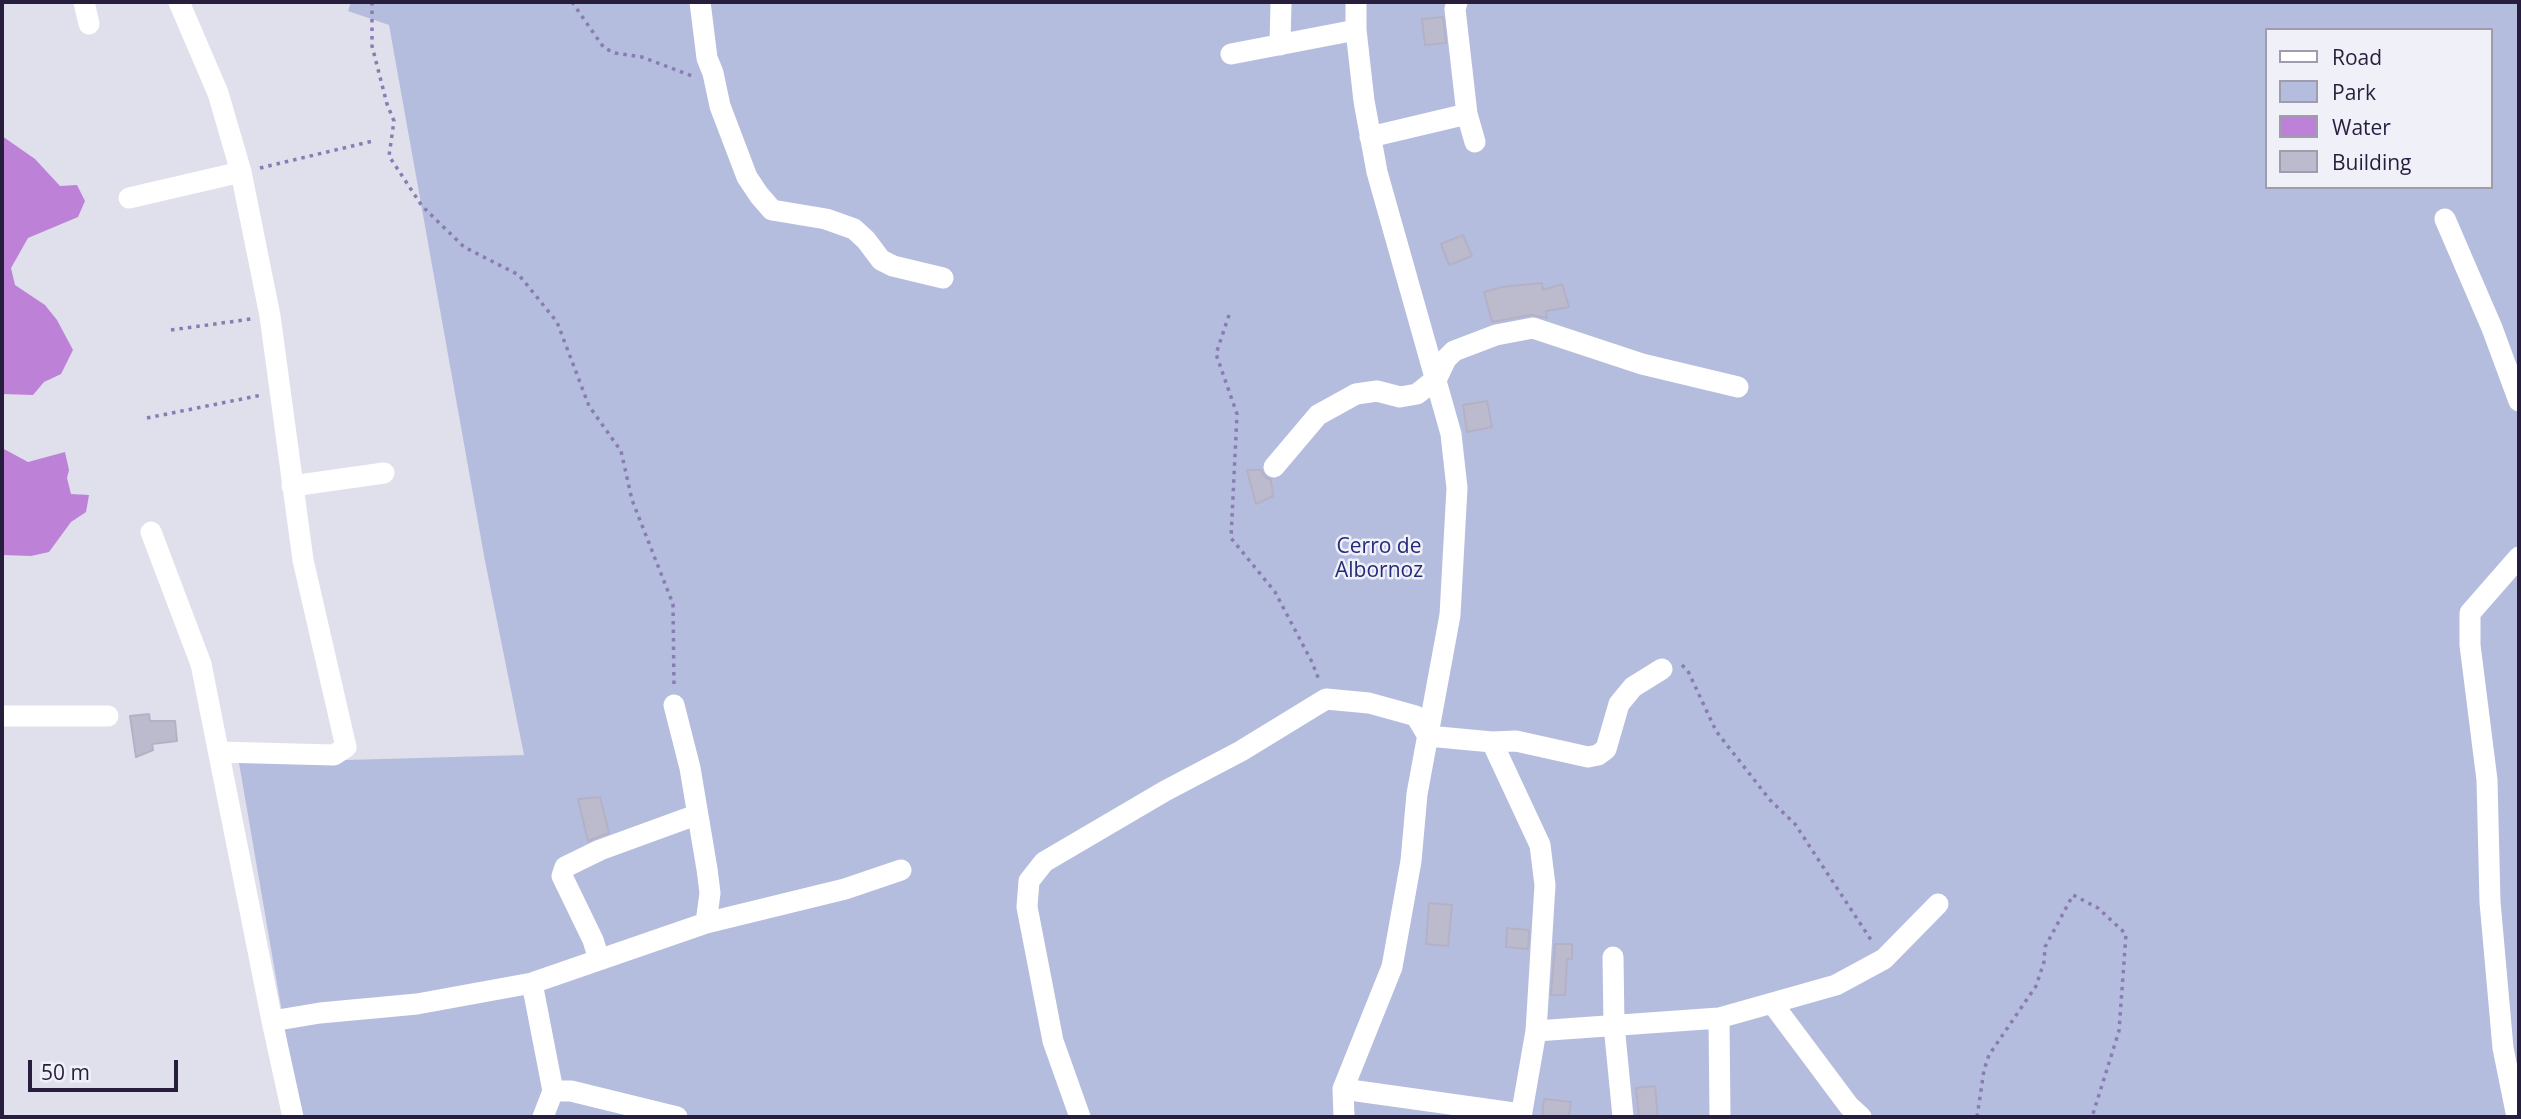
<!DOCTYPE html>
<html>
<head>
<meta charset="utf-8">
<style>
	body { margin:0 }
	#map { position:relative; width:2521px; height:1119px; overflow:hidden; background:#e0dfec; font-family:"Open Sans",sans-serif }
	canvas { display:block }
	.frame { position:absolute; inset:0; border:4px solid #271e3d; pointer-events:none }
	.legend { position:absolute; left:2265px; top:28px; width:228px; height:161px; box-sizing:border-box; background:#f0f0f8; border:2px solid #a09cad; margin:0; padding:9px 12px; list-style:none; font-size:21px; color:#271e3d }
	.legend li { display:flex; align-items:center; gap:14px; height:35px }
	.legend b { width:35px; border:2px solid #a09cad }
	.scale { position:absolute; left:28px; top:1060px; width:150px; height:32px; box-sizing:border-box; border:4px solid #271e3d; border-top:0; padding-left:9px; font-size:21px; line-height:24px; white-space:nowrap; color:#271e3d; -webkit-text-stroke:5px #f0f0f8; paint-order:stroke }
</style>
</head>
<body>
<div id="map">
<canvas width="2521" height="1119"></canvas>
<div class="frame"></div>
<ul class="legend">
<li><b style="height:9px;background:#fff"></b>Road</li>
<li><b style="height:19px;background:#b5bddf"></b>Park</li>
<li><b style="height:19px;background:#bd81d7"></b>Water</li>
<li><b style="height:19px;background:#bcbbcd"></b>Building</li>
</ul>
<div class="scale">50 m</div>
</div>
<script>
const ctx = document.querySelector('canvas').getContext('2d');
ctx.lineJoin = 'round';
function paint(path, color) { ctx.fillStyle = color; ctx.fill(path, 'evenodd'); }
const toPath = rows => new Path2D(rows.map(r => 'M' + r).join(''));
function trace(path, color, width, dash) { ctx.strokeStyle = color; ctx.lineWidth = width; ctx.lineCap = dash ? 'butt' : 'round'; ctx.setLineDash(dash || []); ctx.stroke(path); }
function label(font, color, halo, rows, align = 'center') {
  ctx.font = font + ' "Open Sans",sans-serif'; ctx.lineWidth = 5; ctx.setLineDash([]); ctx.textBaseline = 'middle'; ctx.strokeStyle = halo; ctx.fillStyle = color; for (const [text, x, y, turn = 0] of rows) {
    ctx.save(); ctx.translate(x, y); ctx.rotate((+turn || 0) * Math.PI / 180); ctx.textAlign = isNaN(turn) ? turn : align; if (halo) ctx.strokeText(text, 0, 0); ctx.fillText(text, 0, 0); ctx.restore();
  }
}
paint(toPath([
	[351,2,2519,2,2519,1117,300,1117,239,763,524,755,485,561,389,25,348,11],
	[2267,30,2491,30,2491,187,2267,187]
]), '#b5bddf');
paint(toPath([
	[2,136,35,159,60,186,77,185,85,201,78,217,28,238,11,268,15,285,45,305,57,320,73,350,61,374,44,382,33,395,2,394],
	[2,448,28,462,65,452,69,470,67,478,71,494,89,495,86,512,71,522,49,552,31,556,2,555]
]), '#bd81d7');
const building = toPath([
	[1443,17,1446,43,1425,45,1422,19,1443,17],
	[1463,235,1472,256,1449,265,1441,244,1463,235],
	[1542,283,1543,290,1562,284,1569,307,1546,311,1547,318,1531,315,1492,322,1484,292,1502,287,1542,283],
	[1487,401,1492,427,1467,432,1463,405,1487,401],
	[1247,470,1261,470,1265,477,1271,480,1273,496,1256,504,1247,470],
	[149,714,150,721,175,721,177,741,152,744,153,750,136,757,130,716,149,714],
	[600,797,609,833,588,841,578,799,600,797],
	[1429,903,1452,905,1448,946,1426,944,1429,903],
	[1507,928,1529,930,1528,949,1506,947,1507,928],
	[1555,944,1572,944,1572,959,1567,959,1565,995,1551,995,1555,944],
	[1655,1086,1658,1117,1639,1117,1636,1088,1655,1086],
	[1544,1099,1571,1102,1569,1117,1542,1117,1544,1099]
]);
paint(building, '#bcbbcd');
trace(building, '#b4b1c6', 2);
trace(toPath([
	[372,2,372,46,387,104,394,121,389,156,422,206,464,247,519,275,557,322,589,406,621,451,632,500,673,604,674,685],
	[572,2,604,48,615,53,642,57,692,76],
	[746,2,748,2],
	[260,168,373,141],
	[1229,315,1216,354,1237,414,1231,538,1275,592,1312,662,1319,680],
	[171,330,251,319],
	[147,418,262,395],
	[1682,665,1688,671,1716,731,1770,800,1795,824,1873,943],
	[1977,1117,1984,1070,1989,1055,2036,986,2044,962,2045,947,2073,895,2098,908,2126,934,2119,1031,2092,1117]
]), '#897cb3', 3.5, [3.5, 5]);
trace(toPath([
	[84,2,89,24],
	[179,2,218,93,241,172,270,316,303,560,346,747,334,755,219,752],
	[700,2,707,58,713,73,720,106,747,177,759,195,772,210,826,219,854,229,866,240,881,260,893,266,943,278],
	[1457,2,1455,9,1467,114,1475,142],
	[1280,45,1281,2],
	[1231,54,1356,30],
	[1370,137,1467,114],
	[129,198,241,172],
	[2445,219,2492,328,2519,401],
	[1274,467,1318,415,1356,394,1377,391,1400,397,1417,394,1437,378,1446,359,1454,351,1496,335,1533,328,1642,364,1738,387],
	[292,486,384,473],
	[151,532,201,664,272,1021,293,1117],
	[674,705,690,768,707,869,710,893,706,923],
	[2,716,108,716],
	[1492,742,1540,845,1545,885,1536,1031,1521,1117],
	[1613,957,1614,1025,1623,1117],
	[599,959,593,940,562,876,565,867,600,850,696,815],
	[532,983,553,1091,543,1117],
	[1772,1003,1849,1106,1861,1117],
	[1719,1018,1720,1117],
	[272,1021,320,1013,417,1004,532,983,706,923,845,889,901,870],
	[1536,1031,1719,1018,1836,985,1884,959,1938,904],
	[1343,1089,1521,1114],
	[553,1091,571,1091,677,1117],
	[1080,1117,1053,1041,1027,907,1029,881,1044,862,1165,791,1241,751,1326,699,1369,703,1416,716,1428,736,1492,742,1516,741,1588,757,1598,755,1606,749,1619,704,1633,687,1662,669],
	[1344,1117,1343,1089,1392,967,1411,861,1417,794,1450,615,1457,488,1451,434,1377,172,1364,101,1356,30,1356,2],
	[2517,1117,2503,1048,2490,902,2487,780,2470,645,2470,613,2519,557]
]), '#fff', 21);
label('21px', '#252a78', '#f0f0f8', [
	["Cerro de",1379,547],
	["Albornoz",1379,571]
]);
</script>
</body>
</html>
